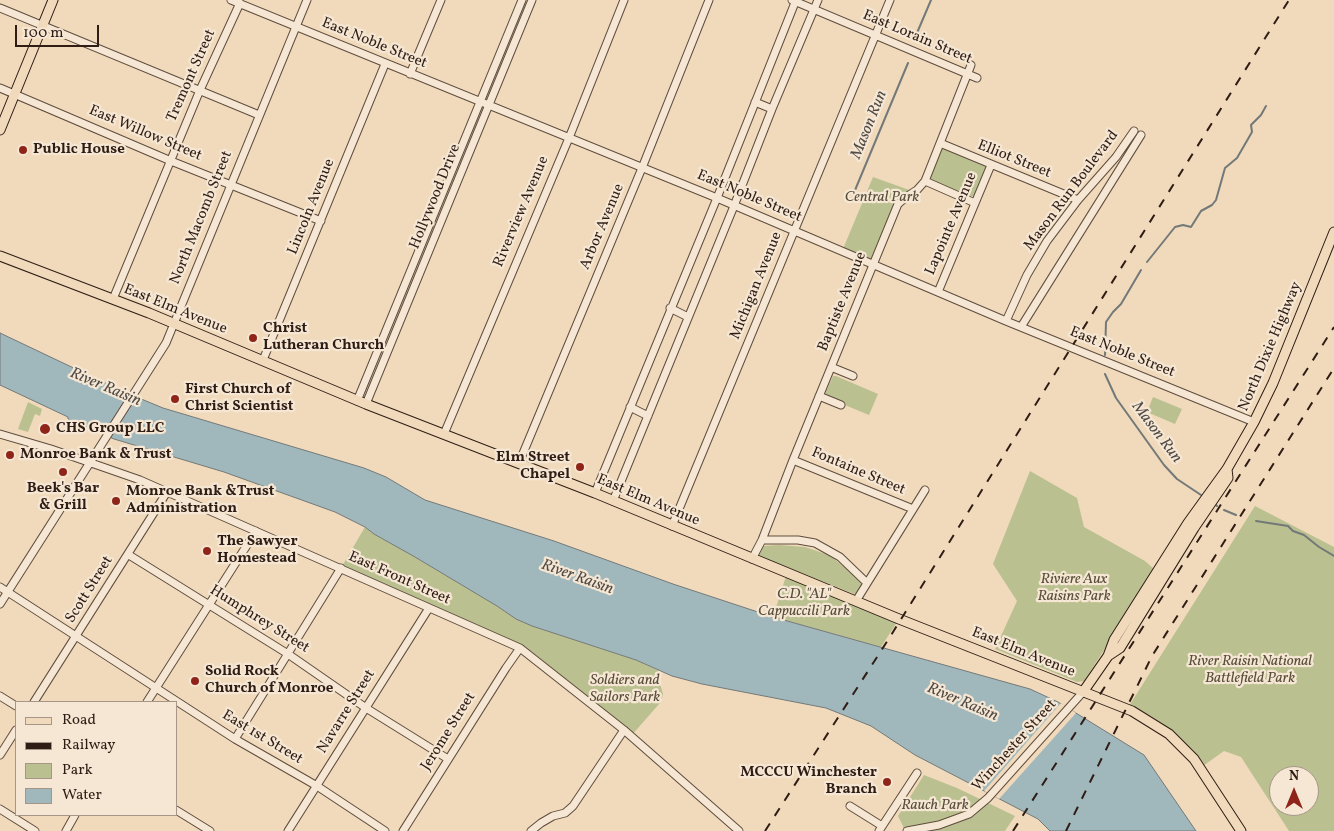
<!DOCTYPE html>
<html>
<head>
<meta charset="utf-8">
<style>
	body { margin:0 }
	#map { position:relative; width:1334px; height:831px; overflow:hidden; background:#f0dabb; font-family:Vollkorn,serif }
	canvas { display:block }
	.legend { position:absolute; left:15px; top:701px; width:162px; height:115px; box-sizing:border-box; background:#f5e7d3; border:1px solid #a69687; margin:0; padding:6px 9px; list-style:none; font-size:15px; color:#2f1d15 }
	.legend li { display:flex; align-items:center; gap:10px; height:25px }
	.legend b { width:25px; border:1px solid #a69687 }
	.north { position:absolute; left:1269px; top:766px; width:50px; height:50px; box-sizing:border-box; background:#f5e7d3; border:1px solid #a69687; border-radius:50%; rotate:0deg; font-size:14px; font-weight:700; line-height:20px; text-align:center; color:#2f1d15 }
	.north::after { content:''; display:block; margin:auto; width:18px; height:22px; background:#8f2418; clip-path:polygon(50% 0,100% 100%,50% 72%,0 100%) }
	.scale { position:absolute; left:15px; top:25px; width:84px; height:22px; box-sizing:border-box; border:2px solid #2f1d15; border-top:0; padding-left:6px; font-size:15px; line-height:18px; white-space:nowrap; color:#2f1d15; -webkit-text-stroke:4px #f5e7d3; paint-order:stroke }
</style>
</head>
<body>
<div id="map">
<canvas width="1334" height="831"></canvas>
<ul class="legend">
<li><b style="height:6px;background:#f0dabb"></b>Road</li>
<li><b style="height:6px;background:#2f1d15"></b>Railway</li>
<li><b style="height:14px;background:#bac090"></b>Park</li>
<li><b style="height:14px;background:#a0b7bc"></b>Water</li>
</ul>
<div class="north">N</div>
<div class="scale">100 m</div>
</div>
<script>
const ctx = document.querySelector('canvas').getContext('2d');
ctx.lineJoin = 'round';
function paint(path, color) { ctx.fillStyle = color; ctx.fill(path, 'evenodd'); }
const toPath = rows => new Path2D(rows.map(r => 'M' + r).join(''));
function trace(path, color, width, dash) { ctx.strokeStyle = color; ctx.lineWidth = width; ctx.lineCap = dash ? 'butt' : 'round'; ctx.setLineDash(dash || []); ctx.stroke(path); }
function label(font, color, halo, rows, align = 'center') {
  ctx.font = font + ' Vollkorn,serif'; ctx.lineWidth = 4.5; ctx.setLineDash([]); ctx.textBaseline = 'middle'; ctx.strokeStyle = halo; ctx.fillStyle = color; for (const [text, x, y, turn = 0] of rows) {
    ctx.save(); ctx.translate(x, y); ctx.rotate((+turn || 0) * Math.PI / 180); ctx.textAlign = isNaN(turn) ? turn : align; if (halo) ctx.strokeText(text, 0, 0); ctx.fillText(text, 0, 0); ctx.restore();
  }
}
paint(toPath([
	[942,149,946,149,985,166,985,172,976,194,973,196,967,196,933,182,931,179,930,176,939,152],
	[873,177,912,191,905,197,873,259,868,260,843,249],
	[833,376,836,376,878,394,869,415,828,398,825,394],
	[1153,397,1182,409,1175,424,1147,412],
	[28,402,42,409,40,416,35,414,28,432,18,429],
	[1030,471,1077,498,1084,527,1145,561,1154,569,1137,599,1084,681,1077,682,995,649,1017,601,993,564],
	[1255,506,1334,547,1334,831,1289,831,1241,757,1224,751,1203,766,1194,751,1163,724,1149,715,1129,706],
	[1279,776,1309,776,1309,806,1279,806],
	[365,527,374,534,415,557,497,606,516,619,532,626,636,660,659,671,655,677,661,687,663,694,660,703,631,736,520,648,341,568],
	[763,546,779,545,805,547,829,555,852,573,862,585,861,589,857,595,759,556,759,550],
	[787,573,899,619,881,647,773,617],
	[924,775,957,788,1015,816,1005,831,903,831,903,826,898,816]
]), '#bac090');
const water = toPath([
	[0,333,122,391,163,408,364,468,386,477,425,500,554,541,673,584,773,617,1030,689,1058,702,1144,755,1196,831,1050,831,1038,819,915,755,871,726,826,708,702,684,672,676,636,660,532,626,516,619,497,606,415,557,374,534,365,527,335,512,224,472,114,439,68,419,68,417,0,385,0,333]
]);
paint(water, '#a0b7bc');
trace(water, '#737979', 1);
paint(toPath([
	[1061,703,1076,713,999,799,984,791]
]), '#f0dabb');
trace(toPath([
	[914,40,931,0],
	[853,195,908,63],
	[1147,262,1175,227,1183,225,1191,227,1201,211,1212,205,1216,200,1225,168,1237,158,1252,132,1251,125,1261,115,1266,106],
	[1105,355,1106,322,1113,312,1121,304,1141,270],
	[1105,374,1116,398,1164,465,1177,479,1201,495],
	[1216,505,1217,506],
	[1224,510,1236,515],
	[1256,521,1288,526,1293,531,1304,535,1319,547,1334,556]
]), '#737979', 2);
const minor = toPath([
	[231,0,717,198,1006,321,1254,422],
	[792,0,977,78],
	[0,8,259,115],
	[410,74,441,0],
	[0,88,171,161,321,221],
	[755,102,772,109],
	[940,143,1078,200],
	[925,181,975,203],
	[938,292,991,165],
	[113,299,200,90,240,3],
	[670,308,688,317],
	[1006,321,1027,275,1047,241,1078,200,1116,157,1134,131],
	[1021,327,1141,135],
	[263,360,385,64],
	[831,367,853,376],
	[819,396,841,405],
	[357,401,522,0],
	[366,404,532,0],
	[630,407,648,416],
	[0,434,51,449,140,480,520,648,624,730,739,831],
	[444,434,569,138,624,0],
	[793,460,913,509],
	[519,463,642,168,709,0],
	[595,493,717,198,796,0],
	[613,501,734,206,772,109,818,0],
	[672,526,890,0],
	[762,540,798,540,815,543,840,557,866,582],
	[129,555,288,654,366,708,448,759],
	[752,559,762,540,793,460,898,204,906,197,917,190,925,181,971,65],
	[0,587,235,739,317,786,385,831],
	[856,601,925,490],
	[0,604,166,343,307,0],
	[0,696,16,706],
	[34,702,167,492],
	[147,702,256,531],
	[235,739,341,568],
	[0,755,16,730],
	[850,806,882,826],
	[0,809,35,831],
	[176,810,210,831],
	[66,831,75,815],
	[288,831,429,608],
	[403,831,506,668,520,648],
	[531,831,541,823,553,816,565,813,573,806,624,730],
	[879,831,917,773],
	[907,831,939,825,969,814,988,798,1083,692]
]);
const major = toPath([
	[0,130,53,0],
	[0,256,149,313,366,404,595,493,899,619,1132,711,1169,734,1194,759,1241,831],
	[1108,656,1120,648,1194,528,1228,478,1227,469],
	[1083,692,1108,656,1114,640,1188,523,1227,469,1254,422,1273,383,1334,232]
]);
trace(minor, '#5f4c3e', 9);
trace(major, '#2f1d15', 11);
trace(minor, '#f5e7d3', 7);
trace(major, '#f0dabb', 9);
trace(toPath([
	[765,831,888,640,1289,0],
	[1013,831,1334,327],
	[1066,831,1152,656,1334,368]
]), '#2f1d15', 2, [9, 9]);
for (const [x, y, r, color] of [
	[23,150,5,"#8f2418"],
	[253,338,5,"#8f2418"],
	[175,399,5,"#8f2418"],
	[45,429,6,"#8f2418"],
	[10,455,5,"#8f2418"],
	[580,467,5,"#8f2418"],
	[63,472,5,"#8f2418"],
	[116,501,5,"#8f2418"],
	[207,551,5,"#8f2418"],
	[195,681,5,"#8f2418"],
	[887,782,5,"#8f2418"]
]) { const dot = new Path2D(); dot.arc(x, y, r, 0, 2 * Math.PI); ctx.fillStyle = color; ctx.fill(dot); trace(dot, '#f5e7d3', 2); }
label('15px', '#2f1d15', '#f5e7d3', [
	["East Lorain Street",917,38,23],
	["East Noble Street",374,44,22],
	["Tremont Street",192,76,-66],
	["East Willow Street",145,134,23],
	["Elliot Street",1014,160,22],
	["Mason Run Boulevard",1072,191,-53],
	["Hollywood Drive",436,197,-68],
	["East Noble Street",749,197,23],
	["Lincoln Avenue",312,207,-68],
	["Riverview Avenue",522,212,-67],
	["North Macomb Street",202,218,-68],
	["Lapointe Avenue",952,224,-67],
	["Arbor Avenue",603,227,-67],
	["Michigan Avenue",757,286,-68],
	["Baptiste Avenue",843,302,-68],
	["East Elm Avenue",175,310,22],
	["North Dixie Highway",1271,347,-67],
	["East Noble Street",1122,353,22],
	["Fontaine Street",858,472,23],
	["East Elm Avenue",648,501,23],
	["East Front Street",399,579,24],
	["Scott Street",90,590,-58],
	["Humphrey Street",259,620,32],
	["East Elm Avenue",1023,653,22],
	["Navarre Street",347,712,-58],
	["Jerome Street",449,732,-58],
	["East 1st Street",262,738,31],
	["Winchester Street",1015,746,-48]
]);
label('bold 15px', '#2f1d15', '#f5e7d3', [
	["Public House",33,150],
	["Christ",263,329],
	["Lutheran Church",263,346],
	["First Church of",185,390],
	["Christ Scientist",185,407],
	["CHS Group LLC",56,429],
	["Monroe Bank & Trust",20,455],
	["Elm Street",570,458,"right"],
	["Chapel",570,475,"right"],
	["Beek's Bar",63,489,"center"],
	["& Grill",63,506,"center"],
	["Monroe Bank &Trust",126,492],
	["Administration",126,509],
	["The Sawyer",217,542],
	["Homestead",217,559],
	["Solid Rock",205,672],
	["Church of Monroe",205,689],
	["MCCCU Winchester",877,773,"right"],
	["Branch",877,790,"right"]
], 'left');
label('italic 15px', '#594e3a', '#f5e7d3', [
	["Central Park",882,198],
	["Riviere Aux",1074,580],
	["Raisins Park",1074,597],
	["C.D. \"AL\"",804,595],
	["Cappuccili Park",804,612],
	["River Raisin National",1250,662],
	["Battlefield Park",1250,679],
	["Soldiers and",625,681],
	["Sailors Park",625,698],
	["Rauch Park",935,806]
]);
label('italic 16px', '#514b47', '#f5e7d3', [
	["Mason Run",870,125,-68],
	["River Raisin",105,388,23],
	["Mason Run",1156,433,53],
	["River Raisin",577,578,20],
	["River Raisin",962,703,23]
]);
</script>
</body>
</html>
